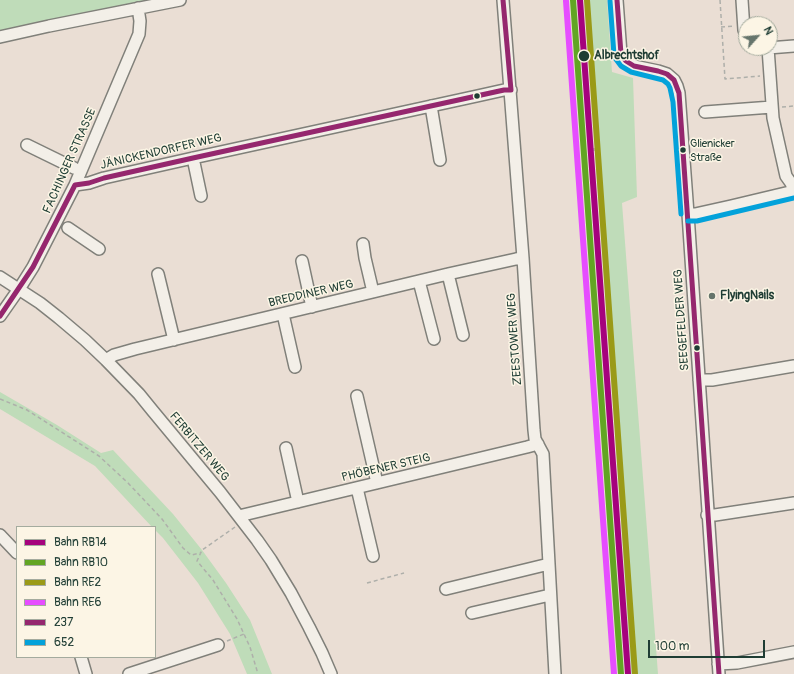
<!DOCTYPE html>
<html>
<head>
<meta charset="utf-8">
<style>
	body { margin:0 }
	#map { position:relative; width:794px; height:674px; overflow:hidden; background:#eaded4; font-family:Pangolin,sans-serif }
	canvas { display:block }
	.legend { position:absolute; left:16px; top:526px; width:140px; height:132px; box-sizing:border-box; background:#fcf5e5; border:1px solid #a4ab9e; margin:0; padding:5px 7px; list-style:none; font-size:12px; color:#1f3d34 }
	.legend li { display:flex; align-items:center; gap:8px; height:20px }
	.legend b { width:20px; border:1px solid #a4ab9e }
	.north { position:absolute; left:738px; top:16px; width:40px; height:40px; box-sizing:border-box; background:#fcf5e5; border:1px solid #a4ab9e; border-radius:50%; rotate:63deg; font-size:11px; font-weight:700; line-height:16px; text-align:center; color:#1f3d34 }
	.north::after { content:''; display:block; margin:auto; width:14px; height:18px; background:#66756c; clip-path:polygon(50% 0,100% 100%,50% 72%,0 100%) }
	.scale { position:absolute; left:648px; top:640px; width:117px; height:18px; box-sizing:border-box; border:2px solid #1f3d34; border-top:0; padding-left:5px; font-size:12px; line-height:14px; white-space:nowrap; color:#1f3d34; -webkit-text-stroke:3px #fcf5e5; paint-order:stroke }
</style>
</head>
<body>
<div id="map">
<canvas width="794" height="674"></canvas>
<ul class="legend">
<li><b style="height:5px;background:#a5027d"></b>Bahn RB14</li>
<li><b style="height:5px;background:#62a523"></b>Bahn RB10</li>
<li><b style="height:5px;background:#9a9a17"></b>Bahn RE2</li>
<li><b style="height:5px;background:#e64dff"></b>Bahn RE6</li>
<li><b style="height:5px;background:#95276e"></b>237</li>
<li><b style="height:5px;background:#03a2da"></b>652</li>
</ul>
<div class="north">N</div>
<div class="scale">100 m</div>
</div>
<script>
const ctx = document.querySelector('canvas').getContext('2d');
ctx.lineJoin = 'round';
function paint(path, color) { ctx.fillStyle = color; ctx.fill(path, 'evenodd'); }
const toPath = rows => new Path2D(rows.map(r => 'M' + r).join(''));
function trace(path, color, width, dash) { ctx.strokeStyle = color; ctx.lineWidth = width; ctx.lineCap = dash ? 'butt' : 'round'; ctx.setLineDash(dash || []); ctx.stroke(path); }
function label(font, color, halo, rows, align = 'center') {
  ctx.font = font + ' Pangolin,sans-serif'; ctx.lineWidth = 3; ctx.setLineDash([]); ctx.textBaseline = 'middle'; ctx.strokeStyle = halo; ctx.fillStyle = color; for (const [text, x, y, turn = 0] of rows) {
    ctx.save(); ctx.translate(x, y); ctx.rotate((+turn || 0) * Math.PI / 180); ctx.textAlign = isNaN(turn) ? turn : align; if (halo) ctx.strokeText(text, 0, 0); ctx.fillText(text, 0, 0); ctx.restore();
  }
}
paint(toPath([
	[0,0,160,0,0,32],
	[589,0,607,0,612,72,633,78,637,197,622,203,658,674,631,674,615,429,595,152,600,151],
	[0,392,57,425,101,453,113,450,173,514,202,550,226,583,250,620,272,674,247,674,230,634,198,583,163,538,155,530,155,527,152,527,95,466,0,409]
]), '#bfdcb9');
const minor = toPath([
	[503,0,523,258,534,430,535,439,543,454,555,674],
	[617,0,621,54,626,61,634,66,658,71,667,74,674,80,677,86,679,93,688,214,719,674],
	[742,0,744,30,746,34],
	[0,37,49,26,180,0],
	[760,48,768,48,773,118,786,176,791,183,794,191],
	[768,48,794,46],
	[431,106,440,160],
	[705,112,772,107],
	[27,145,74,168],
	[193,158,201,196],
	[75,185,89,183,104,178,193,158,477,96,504,90,511,90],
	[688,214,695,214,731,206,794,191],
	[68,228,99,249],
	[363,244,365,258,373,292],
	[302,261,312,307],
	[158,274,174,340],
	[448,274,463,335],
	[0,277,40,303,59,318,85,340,106,360,139,394,152,410,220,492,257,540,271,560,291,593,309,627,322,653,331,674],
	[419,281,434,339],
	[283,314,295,367],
	[0,316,21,286,33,267,75,185,139,34,140,21,138,8],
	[106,360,109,358,114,355,135,349,448,274,516,259,523,258],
	[699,380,712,380,794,366],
	[357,396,377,483],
	[286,448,298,502],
	[357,488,373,556],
	[707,515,715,515,794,503],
	[240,517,243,515,527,447,538,444],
	[0,535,17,553],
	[446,589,549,564],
	[472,613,550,595],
	[81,657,86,674],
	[718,664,737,663,794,652],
	[129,674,218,645]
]);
trace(minor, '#80807a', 14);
trace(toPath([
	[720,0,725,79,760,76],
	[721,27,735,26],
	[782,107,794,106],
	[582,130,582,132],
	[594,148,594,151],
	[0,399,27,410,99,456,128,483,162,519,183,548,191,555,201,553],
	[235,527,202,550,197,561,213,580,237,619,250,647,258,674],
	[367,583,404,573],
	[227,641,244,634]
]), '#aeafaa', 1.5, [4, 3]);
trace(minor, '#f3efe8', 11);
trace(toPath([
	[617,0,621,54,626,61,634,66,658,71,667,74,674,80,679,93,719,674],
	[0,316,33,267,75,185,89,183,104,178,193,158,504,90,511,90,503,0]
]), '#95276e', 5);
trace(toPath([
	[610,1,614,55,615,58,621,66,631,72,663,80,668,84,670,88,673,102,681,214],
	[688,221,697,221,794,198]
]), '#03a2da', 5);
trace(toPath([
	[580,0,628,674]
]), '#a5027d', 6);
trace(toPath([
	[573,0,621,674]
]), '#62a523', 6);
trace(toPath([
	[587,0,635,674]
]), '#9a9a17', 6);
trace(toPath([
	[566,1,614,674]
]), '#e64dff', 6);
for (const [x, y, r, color] of [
	[584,56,6,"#1f3d34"],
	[477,96,3.5,"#1f3d34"],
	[683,150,3.5,"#1f3d34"],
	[712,296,4,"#66756c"],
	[697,348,3.5,"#1f3d34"]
]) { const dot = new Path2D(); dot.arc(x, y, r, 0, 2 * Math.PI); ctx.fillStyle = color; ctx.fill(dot); trace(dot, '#fcf5e5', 1.5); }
label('11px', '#1f3d34', '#fcf5e5', [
	["Glienicker",690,144],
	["Straße",690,158]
], 'left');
label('bold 12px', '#1f3d34', '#fcf5e5', [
	["Albrechtshof",594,56]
], 'left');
label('12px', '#1f3d34', '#fcf5e5', [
	["JÄNICKENDORFER WEG",161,152,-13],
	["FACHINGER STRASSE",70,161,-66],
	["BREDDINER WEG",311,294,-13],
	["SEEGEFELDER WEG",682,320,-94],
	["ZEESTOWER WEG",515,339,-94],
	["FERBITZER WEG",199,447,50],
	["PHÖBENER STEIG",386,468,-13]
]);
label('bold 12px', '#1f3d34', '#fcf5e5', [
	["FlyingNails",720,296]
], 'left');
</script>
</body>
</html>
